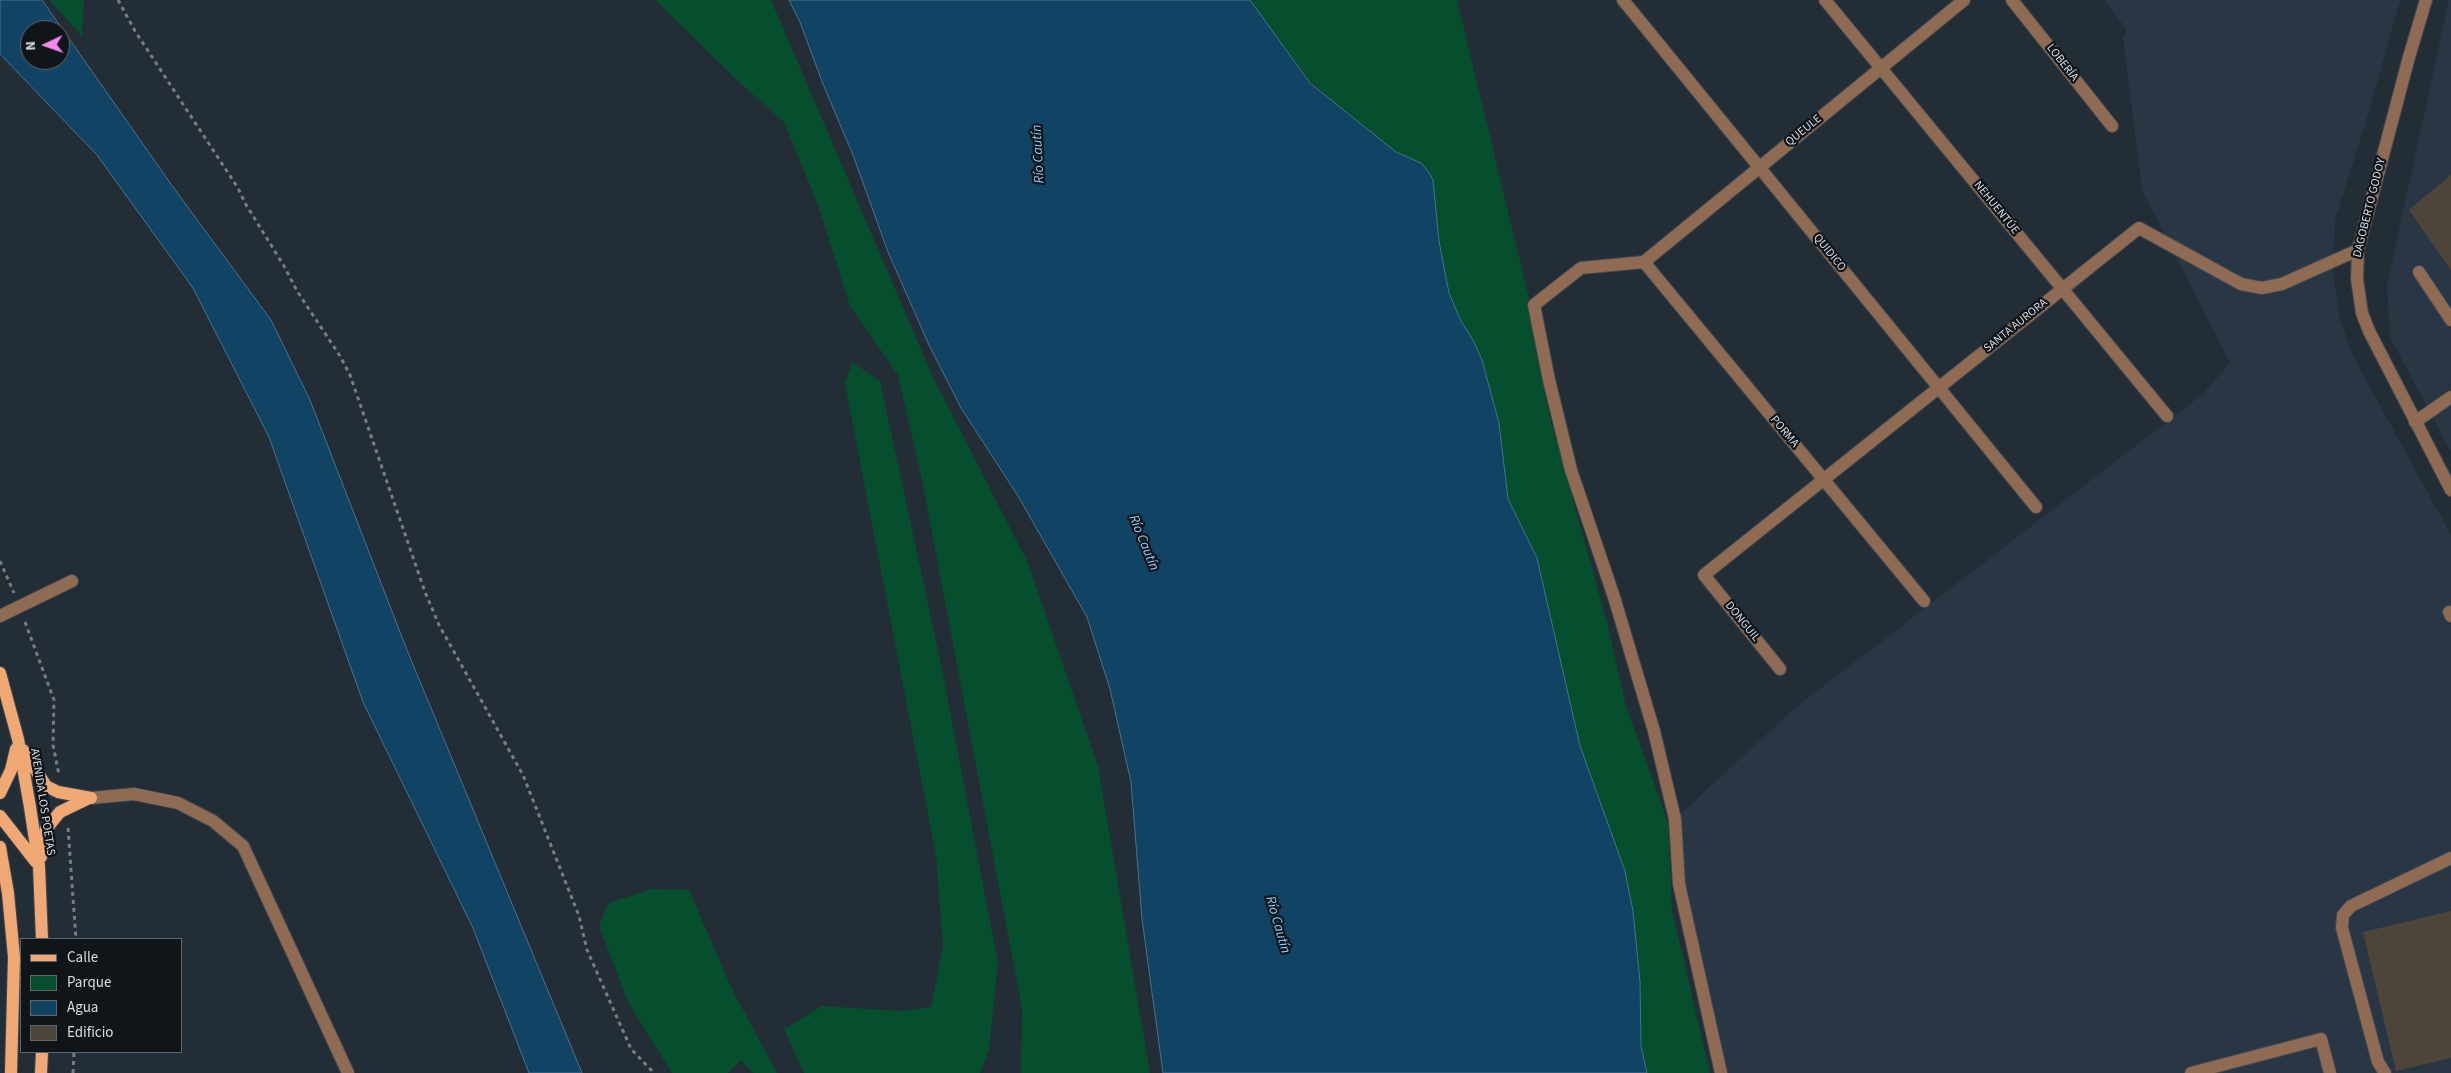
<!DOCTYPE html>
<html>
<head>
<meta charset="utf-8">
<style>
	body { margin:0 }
	#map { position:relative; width:2451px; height:1073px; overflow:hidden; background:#232d36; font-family:"Source Sans 3",sans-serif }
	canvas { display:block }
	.legend { position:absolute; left:20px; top:938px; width:162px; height:115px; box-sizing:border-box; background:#101519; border:1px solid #5f656a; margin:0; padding:6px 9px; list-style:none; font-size:15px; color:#d6dde3 }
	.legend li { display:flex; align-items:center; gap:10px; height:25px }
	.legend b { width:25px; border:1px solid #5f656a }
	.north { position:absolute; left:20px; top:20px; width:50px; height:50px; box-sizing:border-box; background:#101519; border:1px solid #5f656a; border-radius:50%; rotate:267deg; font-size:14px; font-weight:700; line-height:20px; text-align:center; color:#d6dde3 }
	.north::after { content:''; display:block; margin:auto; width:18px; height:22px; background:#f38af1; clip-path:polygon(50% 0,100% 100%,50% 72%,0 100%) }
</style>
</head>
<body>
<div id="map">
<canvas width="2451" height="1073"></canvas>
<ul class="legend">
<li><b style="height:6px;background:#f0a875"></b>Calle</li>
<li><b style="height:14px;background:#054e2e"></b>Parque</li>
<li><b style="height:14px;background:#114364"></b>Agua</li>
<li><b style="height:14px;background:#4d4539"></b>Edificio</li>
</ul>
<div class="north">N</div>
</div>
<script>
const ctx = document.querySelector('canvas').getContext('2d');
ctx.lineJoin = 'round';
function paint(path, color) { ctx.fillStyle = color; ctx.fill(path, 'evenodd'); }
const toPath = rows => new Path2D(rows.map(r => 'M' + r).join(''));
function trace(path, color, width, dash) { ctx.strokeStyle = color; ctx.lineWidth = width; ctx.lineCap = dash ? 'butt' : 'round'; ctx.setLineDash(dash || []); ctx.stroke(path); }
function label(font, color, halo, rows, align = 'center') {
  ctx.font = font + ' "Source Sans 3",sans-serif'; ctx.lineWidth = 4.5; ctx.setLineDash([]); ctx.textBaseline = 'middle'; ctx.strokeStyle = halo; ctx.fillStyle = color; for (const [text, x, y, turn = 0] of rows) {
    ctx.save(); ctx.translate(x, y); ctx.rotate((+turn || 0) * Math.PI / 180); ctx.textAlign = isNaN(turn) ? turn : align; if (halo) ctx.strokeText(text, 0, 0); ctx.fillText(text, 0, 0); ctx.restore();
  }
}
paint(toPath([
	[2104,0,2400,0,2370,108,2335,220,2333,274,2340,320,2354,358,2451,535,2451,1073,1721,1073,1679,884,1675,819,1795,708,2203,394,2230,363,2142,190,2123,37,2127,30],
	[2449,0,2451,0,2451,452,2390,337,2387,285]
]), '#293745');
paint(toPath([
	[49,0,84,0,82,36],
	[655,0,771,0,933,377,1028,563,1098,766,1150,1073,1021,1073,1022,1009,922,480,898,375,850,306,818,205,784,122,741,84],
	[1250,0,1457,0,1528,294,1534,342,1549,414,1608,626,1626,706,1668,822,1672,910,1710,1073,1647,1073,1641,1047,1640,982,1633,911,1625,871,1580,747,1537,558,1508,499,1499,423,1482,360,1473,340,1461,321,1449,293,1439,241,1433,180,1421,163,1396,152,1310,82],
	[852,362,880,381,941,664,998,963,989,1049,980,1073,804,1073,784,1029,822,1006,901,1011,931,1007,943,946,936,856,845,384],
	[651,889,689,890,732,989,777,1073,753,1073,741,1060,728,1073,672,1073,628,1002,599,926,608,903]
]), '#054e2e');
const water = toPath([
	[0,0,42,0,173,187,271,320,310,400,407,650,582,1073,529,1073,473,928,363,702,269,437,193,288,97,155,0,54,0,0],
	[30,30,60,30,60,60,30,60,30,30],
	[789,0,1250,0,1310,83,1396,152,1421,163,1428,171,1433,180,1439,241,1449,293,1461,321,1473,340,1482,360,1499,423,1508,499,1537,558,1580,746,1625,871,1633,911,1640,982,1641,1046,1647,1073,1163,1073,1142,919,1131,782,1110,689,1087,617,1018,496,961,408,929,345,888,252,853,155,823,84,800,22,789,0]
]);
paint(water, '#114364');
trace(water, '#4c718a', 1);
paint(toPath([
	[2451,175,2451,270,2409,210],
	[2451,911,2451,1058,2396,1071,2363,932]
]), '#4d4539');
const minor = toPath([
	[1623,0,2036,507],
	[1825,0,2167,416],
	[2012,0,2112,126],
	[2426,0,2409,57,2358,250,2357,279,2362,313,2369,331,2451,490],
	[1644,262,1581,268,1534,305,1549,380,1571,470,1614,597,1654,731,1675,819,1679,884,1721,1073],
	[1644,262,1924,601],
	[1644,262,1964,0],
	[2419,272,2451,320],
	[2415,422,2451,397],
	[2449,612,2451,616],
	[0,616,72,581],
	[1780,669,1704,575,2139,228,2241,284,2262,288,2282,284,2358,250],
	[91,798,134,794,178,803,213,821,243,846,348,1073],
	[2191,1073,2321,1039,2330,1073],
	[2385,1073,2378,1062,2342,928,2343,915,2351,906,2451,858]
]);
const major = toPath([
	[0,673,18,739,30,807,39,866,42,939],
	[23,750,46,786,58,792,91,798],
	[0,793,11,770,16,749],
	[0,816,36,862],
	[0,847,8,893,14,957,11,1073],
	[41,857,46,829,60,812,89,798],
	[41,1073,42,1052]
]);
trace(minor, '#404952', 14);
trace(major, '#404952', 14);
trace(toPath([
	[118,0,135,31,238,188,245,203,284,266,297,291,340,356,350,375,425,592,439,625,523,775,579,916,587,950,631,1049,654,1073],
	[0,561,14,593],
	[25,622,54,700,53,745,59,775],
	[68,828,76,939],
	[73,1073,74,1052]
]), '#757e85', 3, [4, 4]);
trace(minor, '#8e6b52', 12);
trace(major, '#f0a875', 12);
label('12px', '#d6dde3', '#101519', [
	["LOBERÍA",2062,63,52],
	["QUEULE",1804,131,-39],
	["NEHUENTÚE",1996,208,51],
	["DAGOBERTO GODOY",2370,208,-76],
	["QUIDICO",1829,253,51],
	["SANTA AURORA",2016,326,-39],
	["PORMA",1784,432,50],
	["DONGUIL",1742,622,51],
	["AVENIDA LOS POETAS",42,802,81]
]);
label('italic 14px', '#8ecdfe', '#101519', [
	["Río Cautín",1039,154,-93],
	["Río Cautín",1143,543,68],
	["Río Cautín",1277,925,74]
]);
</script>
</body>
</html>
